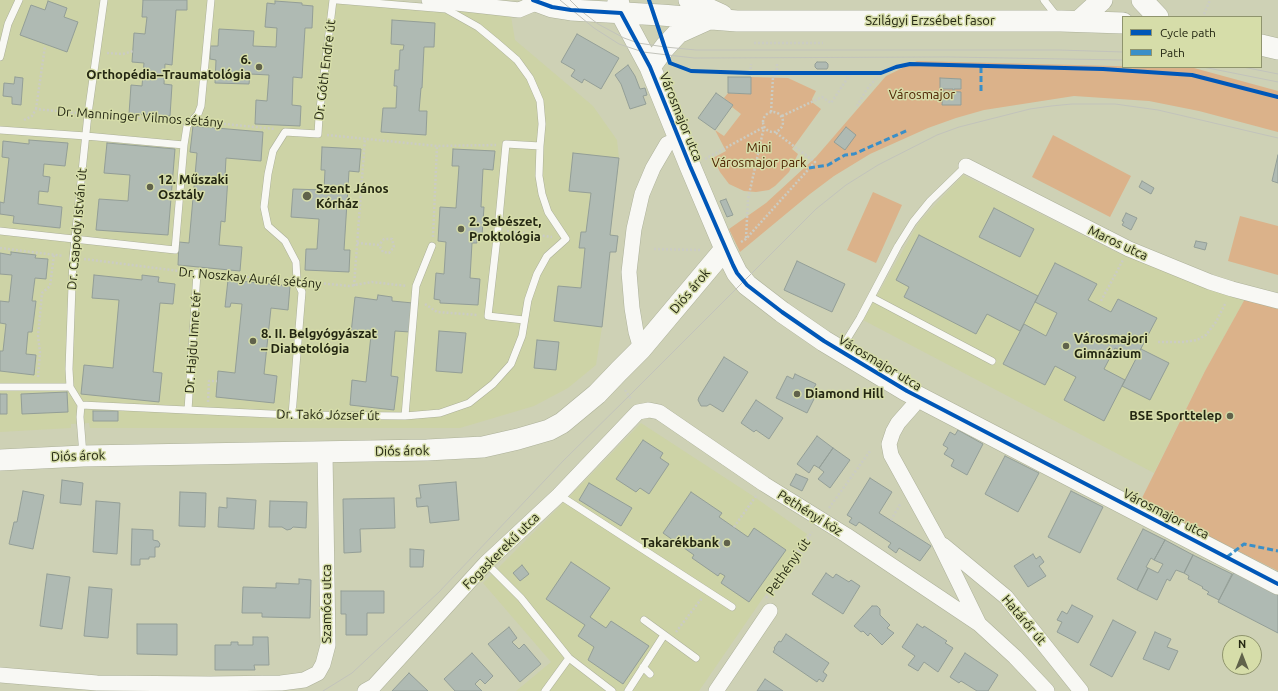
<!DOCTYPE html>
<html>
<head>
<meta charset="utf-8">
<style>
	body { margin:0 }
	#map { position:relative; width:1278px; height:691px; overflow:hidden; background:#ced1b5; font-family:Ubuntu,sans-serif }
	canvas { display:block }
	.legend { position:absolute; left:1122px; top:16px; width:140px; height:52px; box-sizing:border-box; background:#d6dda9; border:1px solid #8f946d; margin:0; padding:5px 7px; list-style:none; font-size:12px; color:#242712 }
	.legend li { display:flex; align-items:center; gap:8px; height:20px }
	.legend b { width:20px; border:1px solid #8f946d }
	.north { position:absolute; left:1222px; top:635px; width:40px; height:40px; box-sizing:border-box; background:#d6dda9; border:1px solid #8f946d; border-radius:50%; rotate:0deg; font-size:11px; font-weight:700; line-height:16px; text-align:center; color:#242712 }
	.north::after { content:''; display:block; margin:auto; width:14px; height:18px; background:#60624b; clip-path:polygon(50% 0,100% 100%,50% 72%,0 100%) }
</style>
</head>
<body>
<div id="map">
<canvas width="1278" height="691"></canvas>
<ul class="legend">
<li><b style="height:5px;background:#0057b8"></b>Cycle path</li>
<li><b style="height:5px;background:#3a8fc8"></b>Path</li>
</ul>
<div class="north">N</div>
</div>
<script>
const ctx = document.querySelector('canvas').getContext('2d');
ctx.lineJoin = 'round';
function paint(path, color) { ctx.fillStyle = color; ctx.fill(path, 'evenodd'); }
const toPath = rows => new Path2D(rows.map(r => 'M' + r).join(''));
function trace(path, color, width, dash) { ctx.strokeStyle = color; ctx.lineWidth = width; ctx.lineCap = dash ? 'butt' : 'round'; ctx.setLineDash(dash || []); ctx.stroke(path); }
function label(font, color, halo, rows, align = 'center') {
  ctx.font = font + ' Ubuntu,sans-serif'; ctx.lineWidth = 3; ctx.setLineDash([]); ctx.textBaseline = 'middle'; ctx.strokeStyle = halo; ctx.fillStyle = color; for (const [text, x, y, turn = 0] of rows) {
    ctx.save(); ctx.translate(x, y); ctx.rotate((+turn || 0) * Math.PI / 180); ctx.textAlign = isNaN(turn) ? turn : align; if (halo) ctx.strokeText(text, 0, 0); ctx.fillText(text, 0, 0); ctx.restore();
  }
}
paint(toPath([
	[0,0,390,0,443,5,511,16,515,40,593,106,617,140,619,158,610,234,618,236,616,252,610,252,602,327,596,365,568,388,534,406,460,428,90,428,89,423,71,424,71,428,0,432],
	[963,175,1114,251,1246,297,1205,371,1154,473,863,320,919,222],
	[641,423,753,496,807,534,699,691,516,691,551,662,483,583,566,500]
]), '#cdd3a6');
paint(toPath([
	[917,61,1194,68,1278,91,1278,132,1199,111,1149,101,1074,96,984,110,956,118,928,128,870,154,834,176,810,194,740,252,729,229,766,203,816,157,886,76],
	[751,77,788,78,816,91,812,99,813,103,821,109,792,149,798,154,789,172,775,186,769,190,756,192,744,191,729,184,720,172,713,158,726,151,715,130,724,136,741,114,732,107,733,105,724,98,728,93,751,94],
	[1053,135,1131,176,1110,217,1032,177],
	[873,192,902,205,876,263,847,250],
	[1240,216,1278,226,1278,275,1228,261],
	[1246,297,1278,307,1278,571,1140,502,1205,371]
]), '#dbb28a');
const building = toPath([
	[143,0,187,0,187,10,176,10,172,65,165,64,164,84,172,85,170,116,129,114,131,85,142,86,144,63,132,62,134,33,145,34,147,17,142,17,143,0],
	[48,1,67,8,64,17,78,22,67,52,20,35,31,5,45,10,48,1],
	[275,1,302,3,302,5,313,6,312,28,305,28,302,78,293,77,292,105,301,106,300,126,255,124,256,100,267,101,269,75,250,74,249,84,215,83,216,60,210,59,210,46,218,46,219,29,254,31,253,46,276,47,277,28,265,27,267,3,275,4,275,1],
	[392,20,435,23,434,47,424,47,422,88,421,88,419,111,427,111,426,135,381,132,383,108,396,108,397,86,394,86,395,70,399,70,400,50,403,50,404,45,391,44,392,20],
	[577,34,619,58,601,89,584,79,582,83,571,76,575,70,561,62,577,34],
	[817,62,826,62,828,64,828,67,827,69,817,69,815,67,815,64,817,62],
	[628,65,635,76,640,89,645,88,647,95,643,96,646,104,630,109,621,84,615,75,628,65],
	[15,77,23,78,21,105,12,104,12,97,3,96,4,83,14,84,15,77],
	[728,77,751,77,751,94,728,93,728,77],
	[940,78,961,79,961,89,954,89,954,92,953,92,953,89,940,89,940,78],
	[943,91,961,92,961,105,942,105,943,91],
	[716,93,733,105,715,130,698,118,716,93],
	[193,126,263,132,261,161,226,158,225,177,228,177,225,222,221,221,219,245,242,247,240,271,178,265,179,242,189,243,197,153,190,152,193,126],
	[846,127,856,135,845,150,834,142,846,127],
	[29,140,68,143,65,166,44,164,43,176,50,177,48,192,39,191,38,204,62,207,60,228,13,223,14,216,0,214,0,202,4,203,9,158,2,157,3,141,29,144,29,140],
	[107,143,175,149,168,235,96,230,99,199,128,201,130,175,104,173,107,143],
	[322,147,361,149,359,172,349,171,344,250,350,250,349,272,305,270,306,249,317,249,319,219,291,217,293,189,324,190,325,170,321,170,322,147],
	[453,149,495,151,493,170,483,169,481,207,484,207,482,235,477,235,477,243,472,243,470,278,480,279,478,305,440,303,440,300,434,299,436,273,444,274,446,242,438,241,440,207,456,208,459,166,452,166,453,149],
	[573,153,619,158,610,235,618,236,616,252,610,252,602,327,554,321,558,286,581,288,585,248,579,248,581,232,586,232,591,193,569,191,573,153],
	[1278,155,1278,183,1272,181,1278,155],
	[1142,181,1154,188,1151,194,1139,187,1142,181],
	[726,199,733,215,727,217,720,201,726,199],
	[994,208,1034,229,1020,257,979,237,994,208],
	[1126,213,1137,218,1131,230,1122,225,1124,222,1122,221,1126,213],
	[919,235,1038,296,1020,331,987,314,976,334,904,297,909,287,896,280,919,235],
	[1196,241,1207,243,1205,250,1194,247,1196,241],
	[11,252,36,255,35,258,48,259,46,279,35,278,32,301,36,301,34,317,32,332,28,332,26,354,36,355,34,375,0,371,0,351,3,351,6,324,0,323,0,301,9,302,12,275,0,274,0,253,11,255,11,252],
	[797,261,845,284,832,312,784,290,797,261],
	[1055,263,1097,284,1088,300,1111,312,1118,299,1157,318,1136,358,1115,348,1104,369,1125,380,1104,421,1064,400,1076,377,1055,366,1045,385,1003,364,1024,324,1046,336,1057,313,1035,302,1055,263],
	[94,275,142,280,142,275,150,276,159,277,158,282,175,284,173,304,160,303,153,372,162,373,159,402,81,394,84,365,113,368,119,300,92,298,94,275],
	[228,280,290,286,288,310,271,308,264,374,277,376,274,403,216,397,218,371,235,373,242,304,231,303,230,307,225,307,228,280],
	[378,295,392,297,392,301,413,303,410,332,395,331,391,376,398,377,394,410,350,405,352,380,366,382,371,335,351,333,355,297,377,300,378,295],
	[439,331,466,333,462,373,436,371,439,331],
	[537,340,559,342,556,370,534,368,537,340],
	[1141,349,1169,363,1150,400,1122,386,1141,349],
	[724,357,748,372,723,412,710,404,707,406,701,406,698,400,699,397,724,357],
	[795,374,816,384,814,388,818,391,807,413,776,398,787,376,793,379,795,374],
	[67,392,68,412,22,414,21,394,67,392],
	[0,394,7,394,7,414,0,414,0,394],
	[756,400,783,418,769,439,756,430,754,432,741,423,756,400],
	[93,411,118,411,118,421,93,421,93,411],
	[958,430,983,444,967,475,951,466,954,460,944,454,948,448,943,445,950,432,955,435,958,430],
	[817,436,833,448,819,468,814,465,809,473,797,464,817,436],
	[643,440,663,453,660,458,669,464,649,494,640,488,636,492,616,479,643,440],
	[833,448,850,460,830,488,818,479,824,472,819,468,833,448],
	[1005,456,1039,473,1018,512,985,494,1005,456],
	[796,474,808,479,802,491,790,485,796,474],
	[870,478,892,492,879,513,931,546,920,561,899,548,896,553,888,547,891,543,859,522,856,526,849,522,852,518,847,515,870,478],
	[62,480,83,483,81,505,60,503,62,480],
	[456,482,459,520,430,523,428,506,417,507,416,498,421,498,419,485,456,482],
	[589,483,632,508,621,526,579,500,589,483],
	[23,491,44,495,33,549,9,544,14,522,17,522,23,491],
	[1071,491,1103,507,1080,553,1048,537,1071,491],
	[180,492,206,493,205,527,179,526,180,492],
	[691,492,722,513,719,517,748,537,754,528,786,550,749,602,721,583,725,576,720,573,718,576,692,558,694,555,663,533,691,492],
	[227,498,256,500,254,529,218,527,219,507,227,508,227,498],
	[394,498,395,528,360,529,361,552,344,553,343,499,394,498],
	[96,501,120,503,117,554,93,552,96,501],
	[270,501,307,502,306,528,293,527,291,529,287,530,282,527,269,527,270,501],
	[132,529,153,530,153,540,158,541,160,544,159,547,155,547,155,557,149,557,149,559,140,559,140,565,131,565,132,529],
	[1143,529,1165,540,1154,560,1151,558,1146,567,1148,568,1137,590,1117,579,1143,529],
	[1165,540,1193,555,1184,573,1176,570,1170,581,1167,579,1157,600,1137,590,1148,568,1158,573,1163,564,1154,560,1165,540],
	[410,549,424,550,423,567,410,567,410,549],
	[1033,554,1036,559,1040,556,1044,562,1039,566,1046,576,1028,587,1014,566,1033,554],
	[1193,555,1232,574,1219,600,1207,594,1209,592,1202,588,1203,587,1188,579,1189,576,1184,573,1193,555],
	[571,562,610,588,590,617,606,628,611,621,649,646,623,684,588,660,594,647,578,636,585,625,546,599,571,562],
	[522,565,529,574,520,581,513,573,522,565],
	[1234,572,1278,595,1278,633,1218,602,1234,572],
	[826,573,833,578,836,574,849,582,851,580,860,586,843,614,812,594,826,573],
	[47,574,70,577,62,629,40,626,47,574],
	[299,579,311,580,310,618,262,617,262,613,242,613,243,587,276,588,276,583,299,584,299,579],
	[89,587,112,589,108,638,84,636,89,587],
	[341,591,384,591,384,613,367,613,367,635,346,635,346,614,341,614,341,591],
	[1072,605,1093,616,1078,643,1057,632,1062,622,1057,620,1062,611,1067,614,1072,605],
	[872,606,877,606,880,609,880,615,890,625,887,628,894,633,882,645,870,633,868,636,863,631,861,632,854,626,872,606],
	[1113,620,1136,632,1112,677,1090,665,1113,620],
	[137,624,177,624,177,655,137,654,137,624],
	[917,624,923,628,924,626,947,641,945,643,953,648,938,672,924,662,918,671,908,665,915,656,902,647,917,624],
	[509,627,517,638,512,642,519,649,524,644,541,664,520,682,488,644,509,627],
	[1155,632,1171,639,1167,647,1178,651,1169,670,1143,659,1155,632],
	[786,634,829,663,823,672,827,675,823,682,819,679,817,682,773,652,775,649,774,648,779,641,781,642,786,634],
	[253,637,268,637,269,665,254,665,255,670,215,670,215,645,231,645,231,642,238,642,238,645,253,645,253,637],
	[472,653,493,676,485,684,480,679,475,684,482,691,455,691,444,679,472,653],
	[965,653,998,675,988,691,977,691,961,681,959,683,950,677,965,653],
	[409,673,428,691,392,691,409,673],
	[765,679,783,691,757,691,765,679]
]);
paint(building, '#afbab3');
trace(building, '#939e97', 1);
const lane = toPath([
	[1044,0,1058,18],
	[0,57,8,24,19,0],
	[0,130,86,136,184,145],
	[0,231,175,250,184,145,187,126,198,114,201,106,211,0],
	[871,297,992,361],
	[524,320,488,316,498,229,506,144,540,146],
	[841,349,860,318,898,246,913,222,930,201,966,166],
	[0,387,70,387],
	[81,405,292,415,405,416,440,413,469,403,493,384,511,364,522,336,528,300,537,274,547,256,566,239,548,212,542,194,539,176,540,146,542,124,540,101,530,78,517,60,495,41,478,27,446,9,337,0],
	[188,410,197,273],
	[292,415,302,292,297,281,296,262,285,241,268,226,264,207,268,174,273,151,285,132,318,134,319,117,333,0],
	[405,416,416,286,432,246],
	[83,455,80,417,81,405,70,387,69,369,73,258,88,114,104,0],
	[559,495,732,607],
	[486,563,521,598,569,658,612,691],
	[644,620,696,658],
	[643,667,650,674],
	[545,691,569,658],
	[628,691,664,635]
]);
const street = toPath([
	[429,0,519,10,538,2],
	[966,166,1129,249,1210,282,1232,289,1278,301],
	[641,349,636,332,632,308,629,272,634,229,642,194,653,168,667,144,679,139],
	[918,397,913,406,898,423,893,432,889,444,891,455,939,542,979,624,1015,657,1047,691],
	[943,545,1006,597,1081,691],
	[0,675,97,683,210,684,281,683,304,680,318,673,323,664,328,645,325,452],
	[365,691,374,686,486,563,559,495,638,412,649,410,659,412,764,484,846,535,979,624],
	[716,691,770,611]
]);
const secondary = toPath([
	[533,0,552,7,571,10,661,15,737,21,1061,21,1123,23],
	[618,0,621,13,650,67,690,166,725,249,737,273,747,285,782,312,824,341,907,391,1278,584],
	[689,0,722,15],
	[1142,0,1158,17],
	[1079,21,1102,0],
	[1261,45,1278,49],
	[650,67,665,47,678,33,709,19],
	[0,460,83,456,427,450,483,447,518,439,549,430,562,423,597,394,619,371,641,349,725,249]
]);
trace(lane, '#acb099', 8);
trace(street, '#acb099', 16);
trace(secondary, '#acb099', 22);
trace(toPath([
	[1204,14,1210,0],
	[754,43,823,43],
	[107,53,123,54,133,51],
	[750,73,751,64],
	[857,106,867,89,881,73],
	[36,109,45,46],
	'763 122a10 10 0 1 1 20 0a10 10 0 1 1-20 0Z',
	[771,112,773,77,777,74,777,64],
	[98,115,179,120],
	[782,116,822,97,831,103,851,73],
	[24,120,32,116,36,109,77,113],
	[204,122,275,129],
	[327,135,437,146,496,145],
	[705,159,764,127],
	[507,231,552,237],
	[433,237,437,146],
	[746,238,748,199,764,127],
	[741,242,746,239,815,162,775,132],
	[357,243,379,245,383,252,389,253,394,247,392,239,384,239,379,245],
	[0,248,63,256],
	[654,249,701,250],
	[84,259,188,272],
	[207,274,288,280],
	[308,282,349,286,372,282,407,286],
	[354,286,365,138],
	[1101,301,1123,260],
	[425,304,437,312,478,315],
	[1158,342,1183,342,1197,340,1206,335,1216,322,1226,302],
	[38,377,40,352,38,336,42,293,50,286,54,255],
	[625,390,631,399],
	[208,402,209,381,217,381],
	[829,508,870,451],
	[891,520,901,503],
	[734,527,756,496],
	[766,598,812,532],
	[676,632,702,598]
]), '#cbccc3', 2.5, [2, 2]);
trace(lane, '#f8f8f4', 7);
trace(street, '#f8f8f4', 15);
trace(secondary, '#f8f8f4', 21);
trace(toPath([
	[560,0,594,28,619,44,643,52,668,55,694,58,949,57,1123,60],
	[570,0,580,10,598,24,624,38,638,43,665,47,696,50,1059,50,1123,52],
	[1203,67,1278,82],
	[1243,67,1278,74],
	[323,691,352,673,439,592,564,460,629,396,816,209,846,185,878,165,937,135,959,127,1030,109,1051,106,1072,104,1115,104,1158,110,1278,138]
]), '#c2c3bb', 1);
trace(toPath([
	[981,67,981,93],
	[809,168,828,165,845,155,854,154,908,130],
	[1227,557,1244,544,1278,551]
]), '#3a8fc8', 3, [6, 3]);
trace(toPath([
	[533,0,552,7,571,10,621,13,650,67,690,166,733,265,737,273,747,285,756,292,782,312,824,341,907,391,1278,584],
	[649,0,670,63,691,71,750,73,881,73,896,67,910,64,1103,69,1192,75,1278,97]
]), '#0057b8', 4);
for (const [x, y, r, color] of [
	[259,67,4,"#60624b"],
	[150,187,4,"#60624b"],
	[307,196,5,"#60624b"],
	[461,229,4,"#60624b"],
	[253,341,4,"#60624b"],
	[1066,346,4,"#60624b"],
	[797,394,4,"#60624b"],
	[1230,416,4,"#60624b"],
	[727,543,4,"#60624b"]
]) { const dot = new Path2D(); dot.arc(x, y, r, 0, 2 * Math.PI); ctx.fillStyle = color; ctx.fill(dot); trace(dot, '#d6dda9', 1.5); }
label('13px', '#242712', '#d6dda9', [
	["Szilágyi Erzsébet fasor",930,21],
	["Dr. Góth Endre út",325,70,-83],
	["Dr. Manninger Vilmos sétány",140,117,4],
	["Városmajor utca",681,117,68],
	["Dr. Csapody István út",77,229,-85],
	["Maros utca",1118,243,25],
	["Dr. Noszkay Aurél sétány",250,278,5],
	["Diós árok",690,291,-50],
	["Dr. Hajdu Imre tér",193,342,-86],
	["Városmajor utca",880,363,31],
	["Dr. Takó József út",328,415,1],
	["Diós árok",402,451,-1],
	["Diós árok",78,456,-2],
	["Pethényi köz",810,513,32],
	["Városmajor utca",1166,514,27],
	["Fogaskerekű utca",501,551,-45],
	["Pethényi út",788,567,-55],
	["Szamóca utca",327,604,-90],
	["Határőr út",1024,620,50]
]);
label('bold 13px', '#242712', '#d6dda9', [
	["6.",251,60,"right"],
	["Orthopédia–Traumatológia",251,75,"right"],
	["12. Műszaki",158,180],
	["Osztály",158,195],
	["Szent János",316,189],
	["Kórház",316,204],
	["2. Sebészet,",469,222],
	["Proktológia",469,237],
	["8. II. Belgyógyászat",261,334],
	["– Diabetológia",261,349],
	["Városmajori",1074,339],
	["Gimnázium",1074,354],
	["Diamond Hill",805,394],
	["BSE Sporttelep",1222,416,"right"],
	["Takarékbank",719,543,"right"]
], 'left');
label('13px', '#4d2300', '#d6dda9', [
	["Városmajor",922,95],
	["Mini",759,148],
	["Városmajor park",759,163]
]);
</script>
</body>
</html>
